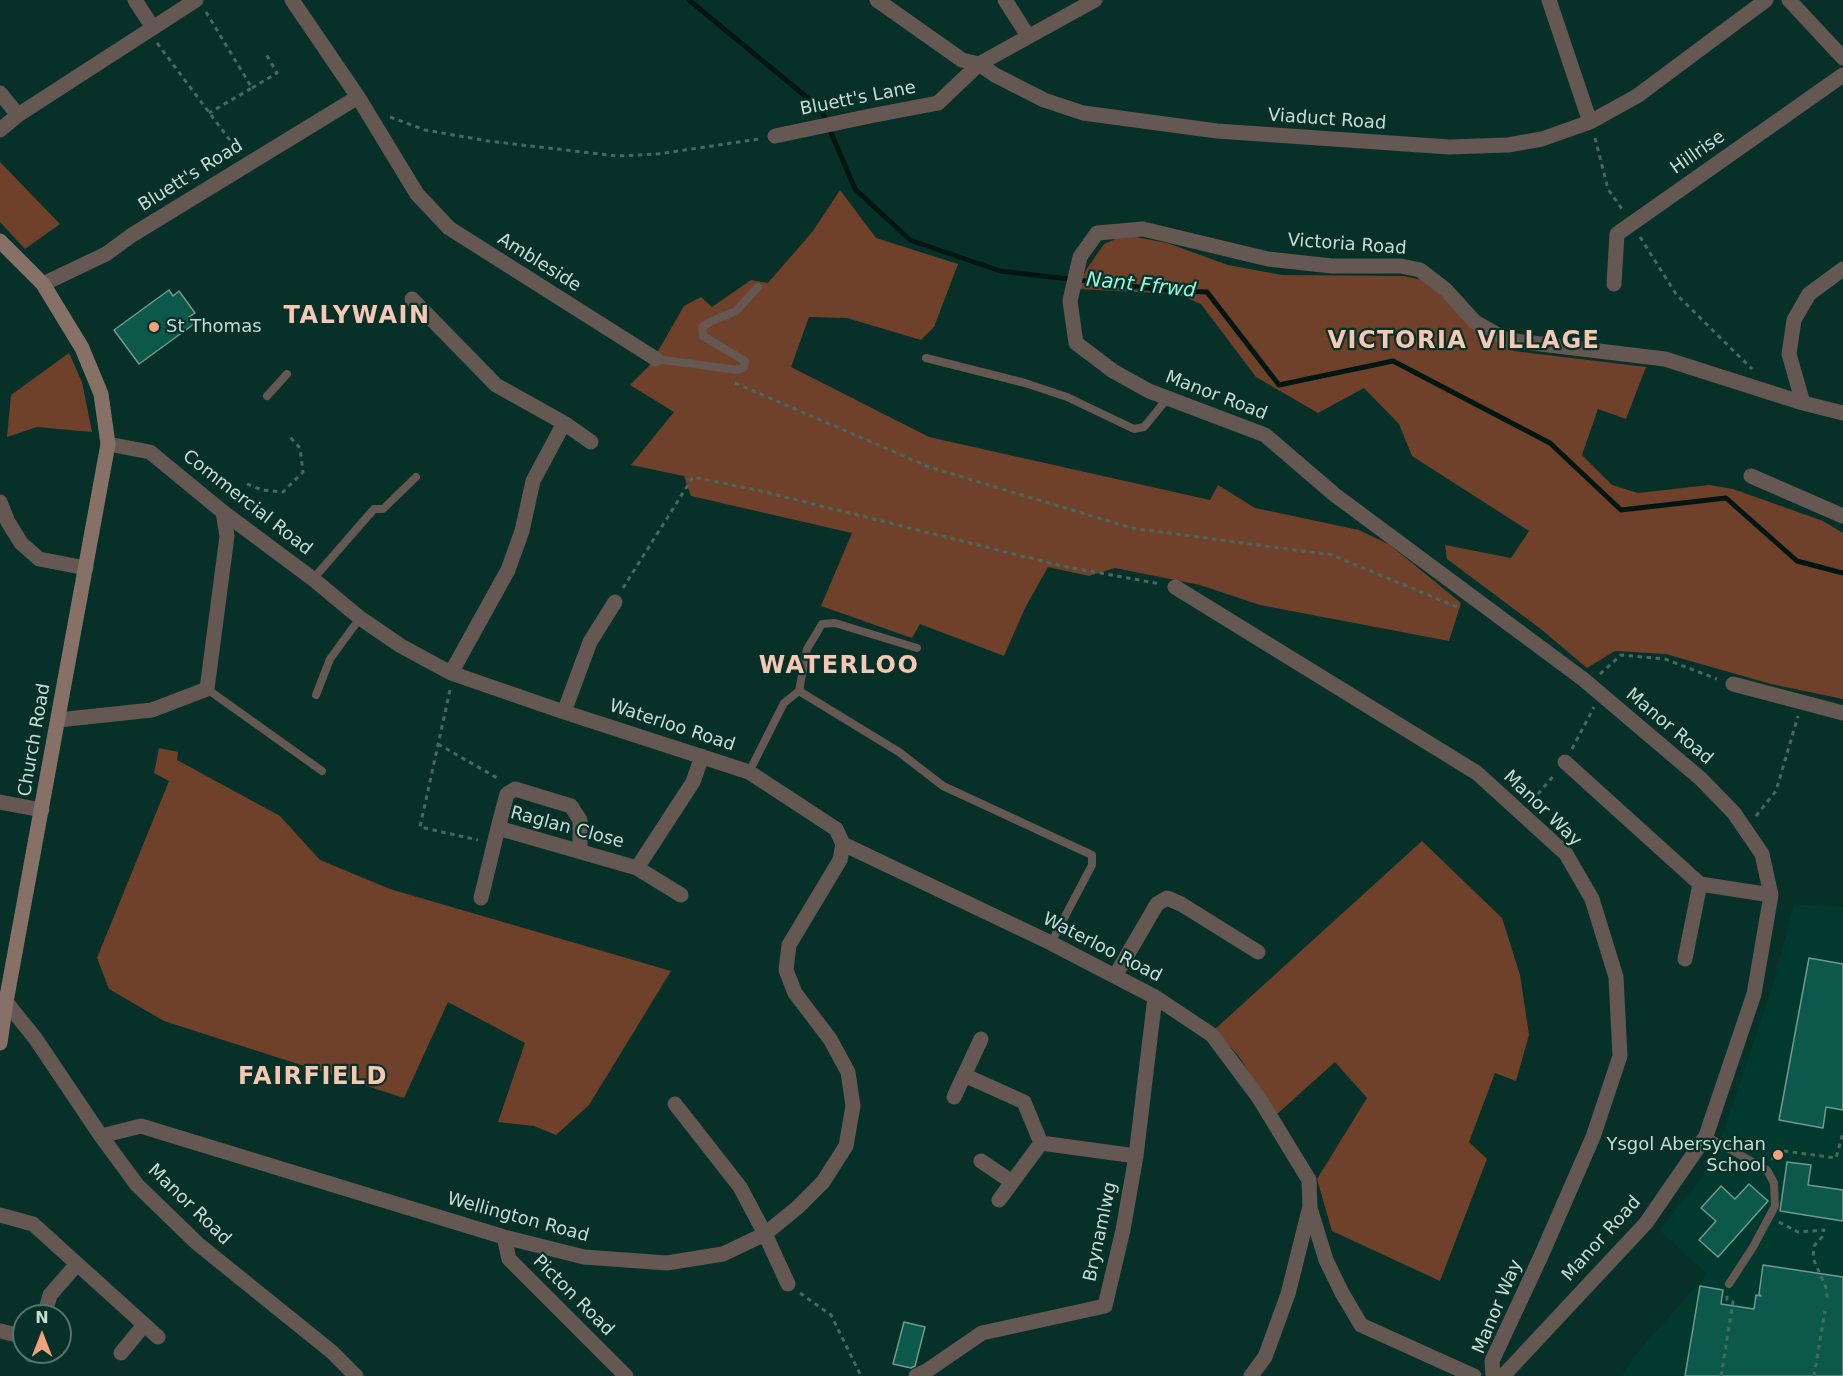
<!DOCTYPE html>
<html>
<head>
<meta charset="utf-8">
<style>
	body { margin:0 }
	#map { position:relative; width:1843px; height:1376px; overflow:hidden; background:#073028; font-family:"DejaVu Sans",sans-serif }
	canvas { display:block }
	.north { position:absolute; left:12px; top:1304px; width:60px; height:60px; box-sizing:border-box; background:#073028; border:2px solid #54746d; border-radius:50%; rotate:0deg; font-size:16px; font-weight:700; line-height:24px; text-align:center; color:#c7dbd5 }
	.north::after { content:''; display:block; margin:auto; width:21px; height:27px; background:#f1a17c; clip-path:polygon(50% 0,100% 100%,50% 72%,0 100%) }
</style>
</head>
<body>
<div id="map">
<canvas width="1843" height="1376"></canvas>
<div class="north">N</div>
</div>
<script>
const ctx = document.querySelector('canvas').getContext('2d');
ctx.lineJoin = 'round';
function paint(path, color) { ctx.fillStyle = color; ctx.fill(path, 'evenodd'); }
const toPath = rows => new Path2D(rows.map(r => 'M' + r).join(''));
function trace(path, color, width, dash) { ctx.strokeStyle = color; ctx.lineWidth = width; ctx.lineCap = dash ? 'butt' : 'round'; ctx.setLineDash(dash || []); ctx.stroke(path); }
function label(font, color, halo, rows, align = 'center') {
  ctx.font = font + ' "DejaVu Sans",sans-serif'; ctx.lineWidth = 4.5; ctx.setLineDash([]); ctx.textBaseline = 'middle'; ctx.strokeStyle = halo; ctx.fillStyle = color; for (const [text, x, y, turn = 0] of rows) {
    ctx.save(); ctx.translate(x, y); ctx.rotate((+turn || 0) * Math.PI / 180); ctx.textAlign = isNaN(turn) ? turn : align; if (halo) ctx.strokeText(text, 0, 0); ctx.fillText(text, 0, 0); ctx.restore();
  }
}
paint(toPath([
	[1794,904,1843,907,1843,1376,1622,1376,1635,1355,1707,1274,1659,1230,1701,1179,1724,1130,1773,984]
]), '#01392f');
paint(toPath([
	[0,162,60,224,25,249,0,222],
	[840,190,876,238,958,264,934,327,921,340,847,318,809,317,791,367,929,437,1210,500,1218,485,1255,508,1359,530,1390,545,1461,603,1449,641,1260,605,1200,585,1115,568,1089,576,1048,567,1025,608,1004,656,920,624,912,638,821,606,852,533,691,496,684,476,631,465,674,412,630,385,650,365,684,306,701,297,712,307,751,280,768,283,813,231],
	[1125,235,1167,243,1228,265,1282,275,1404,276,1426,281,1469,322,1514,351,1646,367,1626,419,1598,409,1582,455,1612,485,1638,493,1709,485,1733,489,1823,521,1843,533,1843,699,1771,684,1666,654,1615,651,1587,668,1542,630,1447,559,1445,545,1511,558,1529,531,1412,456,1399,424,1364,388,1318,413,1256,377,1201,304,1177,294,1077,289,1086,270,1104,244],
	[69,353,82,382,92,432,37,427,7,437,11,395],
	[159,748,178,752,177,760,280,816,320,860,390,889,671,971,589,1105,556,1135,534,1126,498,1122,525,1043,448,1002,404,1098,164,1021,109,989,97,958,169,781,154,773],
	[1422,841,1502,918,1520,975,1529,1035,1516,1081,1495,1073,1469,1142,1487,1159,1440,1281,1332,1231,1317,1179,1367,1098,1335,1062,1276,1115,1238,1055,1214,1030]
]), '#6f412b');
trace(toPath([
	[689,0,821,109,855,189,910,240,1000,271,1173,291,1207,292,1279,385,1393,361,1550,443,1621,510,1726,498,1797,561,1843,573]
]), '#021611', 5);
const building = toPath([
	[169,290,173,296,179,291,195,313,189,317,194,324,139,364,114,330,169,290],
	[1809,958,1843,964,1843,1110,1826,1107,1823,1128,1779,1120,1809,958],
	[1787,1162,1811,1165,1808,1185,1843,1190,1843,1221,1780,1211,1787,1162],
	[1749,1184,1768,1201,1718,1257,1699,1240,1716,1221,1701,1208,1721,1186,1735,1199,1749,1184],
	[1763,1265,1843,1277,1843,1376,1685,1376,1700,1286,1723,1290,1721,1304,1754,1309,1756,1295,1761,1296,1759,1294,1763,1265],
	[904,1322,925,1327,915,1366,911,1368,893,1364,904,1322]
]);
paint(building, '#0c594b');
trace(building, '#71998e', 1.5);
trace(toPath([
	[206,12,252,88,209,113],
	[157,43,238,151],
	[252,88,277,73,266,54],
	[390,117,425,130,488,141,617,156,658,154,759,139],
	[1595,138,1608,189,1624,212],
	[1640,237,1676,294,1752,369],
	[735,383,929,467,1132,528,1332,555,1457,607],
	[247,484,262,490,283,492,303,472,300,448,289,436],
	[623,588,693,477,757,490,1062,566,1161,584],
	[1600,674,1621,655,1665,659,1717,679],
	[450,690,420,827,478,840],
	[438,744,499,779],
	[1572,749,1594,707],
	[1532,801,1555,774],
	[1756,816,1776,791,1798,716],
	[1772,1160,1777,1150,1836,1158,1843,1133],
	[1779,1222,1798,1232,1824,1230,1822,1237,1814,1246,1813,1258,1827,1290,1827,1298],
	[800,1293,831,1315,861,1376],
	[1721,1376,1733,1302,1727,1300,1727,1294],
	[1814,1376,1825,1311]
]), '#476962', 3, [4.5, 4.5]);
trace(toPath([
	[926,358,1025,383,1067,397,1134,429,1144,427,1167,399],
	[656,359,738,370,744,367,745,361,703,336,702,327,712,321,736,311,758,287],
	[267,396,287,374],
	[313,579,374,509,383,509,416,477],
	[207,689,322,771],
	[799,691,807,649,822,624,835,623,917,648],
	[316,695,330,659,360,618],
	[749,772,784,703,799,691,899,752,943,786,1092,855,1092,865,1051,943],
	[1706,1136,1767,1170,1774,1183,1775,1206,1753,1247,1729,1284]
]), '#655751', 8);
trace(toPath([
	[135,0,153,28],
	[292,0,358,97,417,194,449,228,656,359],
	[877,0,962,60,979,64,995,75,1044,100,1083,113,1217,131,1449,147,1508,145,1542,139,1590,122,1637,96,1766,0],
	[1005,0,1028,36],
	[1549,0,1590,122],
	[1789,0,1843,58],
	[0,93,18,115],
	[0,130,18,115,196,0],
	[775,136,870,116,938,103,979,64,1095,0],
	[43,284,106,254,132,235,358,97],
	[1614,284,1617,234,1843,75],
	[412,299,496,385,564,423,591,442],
	[1803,403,1789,354,1794,320,1809,294,1843,269],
	[108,444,150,452,223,512,313,579,360,618,401,646,451,673,564,712,749,772,836,829,843,844,1051,943,1155,997,1212,1035,1259,1098,1309,1180,1310,1208,1326,1260,1342,1293,1361,1325,1474,1376],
	[1751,476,1843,516],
	[0,502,8,522,21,543,39,559,86,568],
	[1175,587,1477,773,1566,854,1592,899,1616,977,1620,1056,1593,1137,1541,1256,1492,1361,1493,1376],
	[451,673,508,570,522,531,533,481,564,423],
	[1733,684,1843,713],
	[564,712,590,642,615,602],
	[58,720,152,710,207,689,227,536,223,512],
	[1565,762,1700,884,1771,895],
	[0,802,42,810],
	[498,828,507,794,515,789,571,806,580,820,580,851],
	[637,868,681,895],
	[481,898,498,828,637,868,693,782,702,756],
	[1685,959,1700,884],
	[1115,976,1157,904,1167,898,1181,904,1258,952],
	[6,1002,35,1038,101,1136,137,1185,198,1244,332,1352,356,1376],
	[964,1075,1024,1102,1041,1143],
	[954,1097,981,1039],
	[675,1104,740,1187,765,1234,788,1284],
	[101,1136,141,1126,504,1237,584,1257,667,1263,723,1254,765,1234,798,1207,823,1182,846,1146,853,1106,848,1072,830,1039,795,993,786,970,789,945,840,860,843,844],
	[1041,1143,1136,1156],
	[981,1161,1012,1182],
	[999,1200,1041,1143],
	[0,1215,33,1224,158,1337],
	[504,1237,509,1259,626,1376],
	[44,1316,50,1295,77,1264],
	[1,1331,24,1337],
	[121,1353,144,1325],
	[31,1355,32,1352],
	[916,1376,928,1370,982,1333,1105,1306,1123,1230,1136,1156,1155,997],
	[1251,1376,1265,1357,1288,1294,1309,1210],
	[1503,1376,1646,1223,1706,1136,1754,994,1771,895,1762,854,1734,813,1701,779,1583,679,1335,495,1265,435,1149,391,1113,371,1076,343,1070,301,1080,257,1097,233,1143,229,1268,259,1332,266,1401,266,1420,270,1446,290,1475,322,1507,340,1665,359,1803,403,1843,413]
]), '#655751', 15);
trace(toPath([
	[0,241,43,284,82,348,101,394,108,444,6,1002,0,1043]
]), '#877167', 15);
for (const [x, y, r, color] of [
	[154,327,6,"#f1a17c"],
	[1778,1155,6,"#f1a17c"]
]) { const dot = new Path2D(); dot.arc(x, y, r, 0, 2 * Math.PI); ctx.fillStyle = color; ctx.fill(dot); trace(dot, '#073028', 2); }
label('18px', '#c7dbd5', '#073028', [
	["Bluett's Lane",858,99,-11],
	["Viaduct Road",1327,120,4],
	["Hillrise",1698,153,-35],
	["Bluett's Road",191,176,-32],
	["Victoria Road",1347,245,4],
	["Ambleside",539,263,32],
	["Manor Road",1216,396,21],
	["Commercial Road",247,503,38],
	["Waterloo Road",672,726,18],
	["Manor Road",1669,727,40],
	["Church Road",35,740,-80],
	["Manor Way",1542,809,44],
	["Raglan Close",567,828,15],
	["Waterloo Road",1102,948,27],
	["Manor Road",189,1205,44],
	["Wellington Road",518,1218,15],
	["Brynamlwg",1101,1232,-78],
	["Manor Road",1602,1239,-48],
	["Picton Road",573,1296,45],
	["Manor Way",1498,1307,-67]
]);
label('18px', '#c7dbd5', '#073028', [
	["St Thomas",166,327],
	["Ysgol Abersychan",1766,1145,"right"],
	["School",1766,1166,"right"]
], 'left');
label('italic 20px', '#91f8df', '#073028', [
	["Nant Ffrwd",1141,286,6]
]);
ctx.letterSpacing = '1.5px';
label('bold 24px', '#f6c8b3', '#073028', [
	["TALYWAIN",357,317],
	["VICTORIA VILLAGE",1464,342],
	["WATERLOO",839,667],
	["FAIRFIELD",313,1078]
]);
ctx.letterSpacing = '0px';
</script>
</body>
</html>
